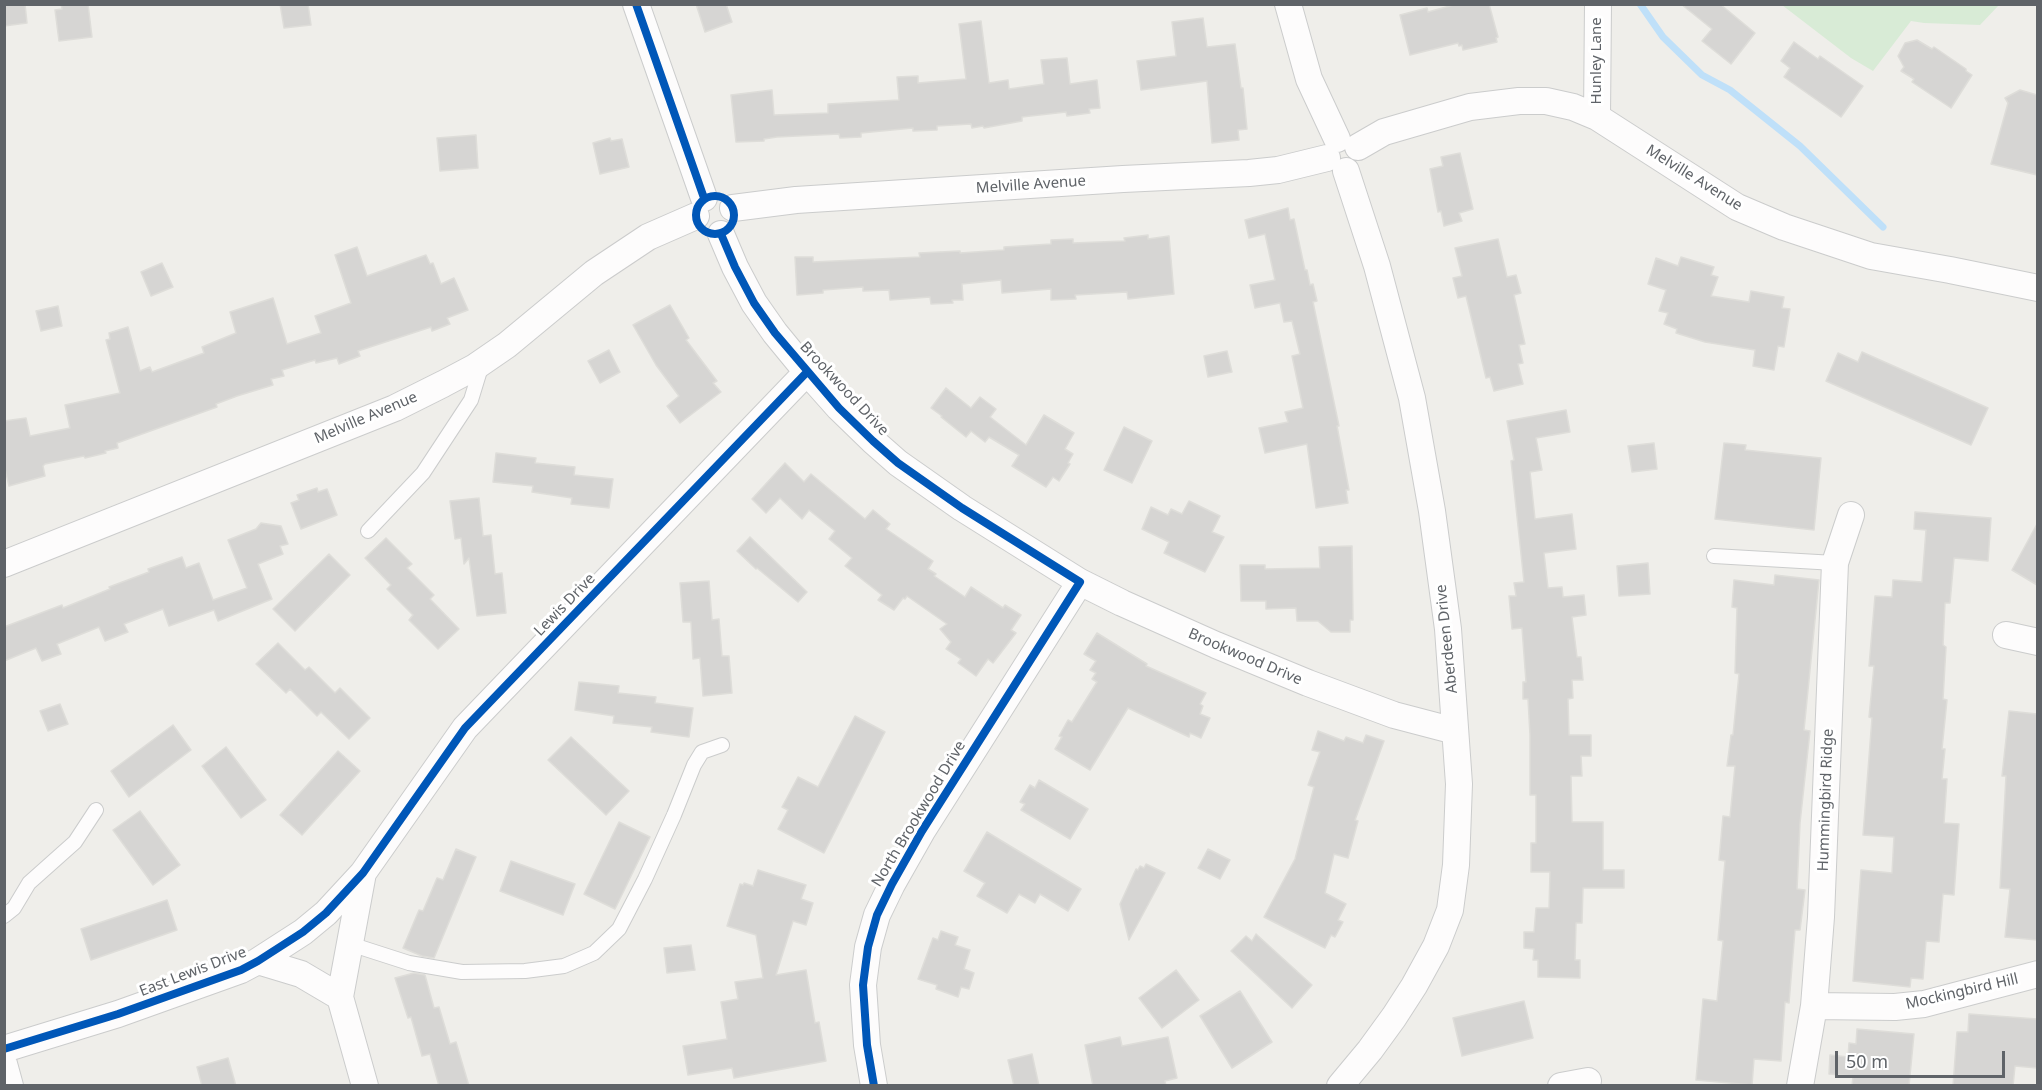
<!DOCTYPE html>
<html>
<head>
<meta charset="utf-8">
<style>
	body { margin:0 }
	#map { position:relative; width:2042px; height:1090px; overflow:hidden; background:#efeeea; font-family:"Noto Sans",sans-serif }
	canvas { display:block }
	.frame { position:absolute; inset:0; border:6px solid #5f6368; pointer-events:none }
	.scale { position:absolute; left:1835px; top:1051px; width:170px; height:27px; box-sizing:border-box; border:3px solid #5f6368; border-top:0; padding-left:8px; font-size:18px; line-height:21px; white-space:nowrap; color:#5f6368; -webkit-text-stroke:4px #fff; paint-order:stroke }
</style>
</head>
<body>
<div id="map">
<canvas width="2042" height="1090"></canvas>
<div class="frame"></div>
<div class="scale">50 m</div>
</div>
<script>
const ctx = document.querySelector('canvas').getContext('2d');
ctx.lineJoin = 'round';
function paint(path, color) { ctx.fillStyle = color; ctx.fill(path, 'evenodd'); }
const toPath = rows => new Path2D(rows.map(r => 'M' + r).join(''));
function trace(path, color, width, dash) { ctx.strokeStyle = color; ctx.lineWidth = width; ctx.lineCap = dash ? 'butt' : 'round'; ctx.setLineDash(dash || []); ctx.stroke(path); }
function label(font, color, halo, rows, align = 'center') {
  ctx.font = font + ' "Noto Sans",sans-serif'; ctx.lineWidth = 6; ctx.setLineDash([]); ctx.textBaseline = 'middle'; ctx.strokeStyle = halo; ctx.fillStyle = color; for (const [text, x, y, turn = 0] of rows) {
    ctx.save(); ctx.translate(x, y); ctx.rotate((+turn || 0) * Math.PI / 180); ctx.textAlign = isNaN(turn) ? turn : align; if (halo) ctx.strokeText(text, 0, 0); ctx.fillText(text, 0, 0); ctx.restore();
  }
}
paint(toPath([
	[1782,5,1999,5,1980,25,1924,23,1911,21,1873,71,1851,58]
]), '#d8ebd6');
trace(toPath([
	[1640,4,1663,37,1702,75,1730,90,1800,146,1883,227]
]), '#bfe0f9', 7);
const building = toPath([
	[4,4,25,4,27,23,4,26,4,4],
	[61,4,88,4,92,37,59,41,55,10,62,9,61,4],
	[280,4,308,4,311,25,284,28,280,4],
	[696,4,726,4,732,22,705,32,696,4],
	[1457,4,1489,4,1498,37,1496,38,1497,42,1463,50,1462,45,1459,46,1458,43,1410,55,1400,15,1427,8,1428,12,1457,4],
	[1681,4,1720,4,1755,33,1731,64,1702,41,1712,29,1681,4],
	[1203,18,1207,47,1235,44,1241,88,1243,88,1247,129,1238,130,1239,140,1212,143,1207,81,1141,90,1137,61,1176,56,1172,22,1203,18],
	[981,21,989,83,1008,80,1009,89,1044,84,1041,60,1067,58,1070,84,1097,80,1100,108,1089,109,1090,113,1067,116,1066,112,1022,117,1022,121,984,128,983,126,972,128,971,124,937,126,937,130,913,131,913,128,861,133,861,137,840,138,839,134,777,137,764,139,764,141,736,142,731,95,772,90,774,115,828,113,828,104,899,100,897,77,918,76,918,83,966,79,959,24,981,21],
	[1917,40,1932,49,1934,47,1966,69,1966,71,1972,75,1951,108,1912,82,1914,79,1901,71,1904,67,1898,56,1905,43,1917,40],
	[1794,42,1818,59,1820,56,1863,86,1841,117,1784,77,1790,68,1781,61,1794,42],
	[2020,90,2037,95,2037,175,1991,164,2008,103,2005,98,2020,90],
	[476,135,478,168,440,171,437,138,476,135],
	[610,138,611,141,622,139,629,167,600,174,593,143,610,138],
	[1460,153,1473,209,1459,213,1462,221,1444,226,1441,211,1438,212,1430,169,1443,166,1441,157,1460,153],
	[1288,208,1290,220,1294,219,1305,270,1307,270,1310,285,1313,284,1317,301,1313,302,1339,426,1337,426,1349,490,1346,490,1348,503,1316,508,1307,444,1265,453,1259,428,1288,422,1285,412,1303,408,1292,356,1300,354,1292,321,1284,322,1280,303,1255,308,1250,285,1275,280,1265,234,1249,238,1245,220,1288,208],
	[1148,235,1148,239,1169,236,1174,294,1128,299,1127,292,1075,295,1076,299,1051,300,1051,289,1002,293,1001,280,962,284,963,300,952,300,953,303,931,304,930,297,890,300,889,290,863,291,863,287,823,290,823,293,797,295,795,257,813,257,813,262,920,257,919,253,960,251,960,253,1004,250,1004,247,1051,244,1051,240,1073,239,1073,243,1125,241,1124,238,1148,235],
	[1498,239,1507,277,1516,275,1521,293,1514,295,1525,344,1519,345,1523,363,1518,364,1523,384,1494,391,1490,377,1486,378,1466,296,1458,298,1453,278,1462,276,1455,248,1498,239],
	[357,247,367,276,426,255,430,264,433,263,441,284,454,278,468,310,447,318,450,324,432,331,431,327,358,351,360,356,339,364,337,358,316,363,315,360,282,370,284,376,271,379,273,385,237,396,216,404,217,407,117,443,118,448,105,451,106,453,85,458,84,456,45,464,43,466,45,476,9,486,4,465,4,421,26,418,30,436,70,428,65,405,120,393,106,340,110,339,109,333,128,327,140,371,150,367,152,372,204,353,202,347,236,333,230,312,273,298,287,344,321,333,315,316,351,303,335,255,357,247],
	[1681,257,1714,267,1711,275,1718,277,1711,296,1749,302,1751,291,1784,297,1782,308,1790,309,1784,347,1778,346,1774,370,1753,366,1755,350,1705,342,1676,333,1677,329,1664,324,1668,313,1659,311,1666,290,1648,284,1656,258,1678,266,1681,257],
	[162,263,173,287,151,296,141,272,162,263],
	[670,305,689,338,686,340,717,381,713,383,721,392,680,423,667,406,679,396,656,365,633,325,670,305],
	[58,306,62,326,41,331,36,311,58,306],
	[609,350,620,372,600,383,588,361,609,350],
	[1227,351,1232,372,1208,377,1204,356,1227,351],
	[1862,352,1988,408,1971,445,1826,381,1838,353,1858,362,1862,352],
	[946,388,971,408,980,397,996,409,990,417,1026,445,1044,415,1074,433,1065,449,1073,454,1068,463,1070,464,1059,481,1053,477,1046,487,1012,466,1019,455,989,437,985,442,971,431,966,437,941,417,942,416,931,408,946,388],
	[1566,410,1570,432,1536,438,1542,470,1530,472,1535,519,1572,514,1576,549,1544,553,1548,588,1562,587,1563,597,1584,595,1586,615,1572,617,1577,657,1581,657,1583,680,1572,680,1573,698,1568,699,1569,735,1591,735,1591,756,1581,756,1582,776,1571,776,1572,822,1603,822,1603,870,1624,870,1624,888,1583,888,1582,923,1576,923,1575,960,1580,960,1580,978,1538,977,1538,960,1533,960,1534,949,1524,948,1524,932,1534,932,1536,908,1549,908,1550,872,1531,872,1531,843,1536,843,1536,795,1530,795,1530,735,1528,699,1523,699,1523,682,1526,682,1522,628,1512,629,1509,596,1516,596,1514,583,1524,582,1511,461,1514,460,1507,421,1566,410],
	[1124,427,1152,441,1132,483,1104,470,1124,427],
	[1654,443,1657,469,1632,472,1628,446,1654,443],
	[1724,443,1746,445,1745,450,1821,458,1814,530,1715,519,1724,443],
	[496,453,536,458,535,463,575,467,574,475,613,479,609,508,571,504,572,498,532,492,533,486,493,482,496,453],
	[785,463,804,482,811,474,865,519,873,510,890,524,886,529,933,561,928,569,936,574,934,576,965,597,971,587,1003,608,1005,605,1021,615,1011,630,1016,633,993,663,988,659,976,676,958,663,961,659,946,649,951,642,940,629,947,624,907,596,905,599,903,598,894,610,878,600,882,595,845,566,852,558,829,539,835,531,809,510,802,519,780,498,766,513,752,499,785,463],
	[317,488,318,492,327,489,337,515,301,529,291,503,299,500,297,495,317,488],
	[479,498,483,536,491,535,495,574,502,573,506,613,477,616,469,558,464,564,461,538,455,539,450,501,479,498],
	[1189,501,1220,516,1212,532,1224,537,1205,572,1164,553,1169,542,1142,529,1151,507,1168,515,1171,509,1182,514,1189,501],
	[1915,512,1991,518,1988,561,1954,558,1950,603,1945,603,1943,645,1946,647,1943,699,1947,700,1942,749,1945,749,1942,779,1947,779,1944,823,1959,824,1954,895,1943,894,1939,942,1926,941,1923,979,1911,978,1910,987,1853,981,1861,870,1892,873,1894,837,1863,835,1872,718,1869,717,1874,666,1869,666,1875,596,1892,597,1893,580,1922,582,1926,530,1914,529,1915,512],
	[261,523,281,526,288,544,280,546,283,554,258,564,272,599,218,621,214,610,169,626,163,609,124,624,128,632,105,641,99,627,57,644,61,654,42,661,36,648,4,661,4,627,62,605,63,608,110,589,109,587,149,572,148,569,182,557,186,568,199,563,213,600,247,588,228,540,256,529,261,523],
	[2037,524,2037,585,2012,570,2037,524],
	[750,537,807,592,798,602,757,568,756,569,737,551,750,537],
	[386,538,412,564,407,568,434,595,430,599,459,629,438,649,409,620,413,615,387,589,391,585,365,558,386,538],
	[1352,546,1353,620,1350,620,1350,632,1331,632,1318,621,1297,621,1296,608,1266,609,1266,601,1241,601,1240,565,1265,565,1265,569,1320,568,1319,547,1352,546],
	[329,554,350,575,295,631,273,609,329,554],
	[1648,563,1650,594,1619,596,1617,566,1648,563],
	[1775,575,1819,580,1804,730,1810,731,1800,823,1797,889,1805,890,1800,930,1795,930,1789,1003,1785,1002,1781,1061,1754,1059,1752,1085,1696,1080,1703,999,1717,1001,1723,941,1718,940,1725,861,1719,860,1723,816,1730,817,1735,766,1727,766,1731,735,1733,735,1739,674,1735,673,1737,608,1732,607,1734,580,1774,585,1775,575],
	[709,581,712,620,719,619,722,656,729,656,732,693,703,696,700,658,693,659,691,622,683,622,680,583,709,581],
	[1097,633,1147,664,1146,666,1206,693,1200,704,1203,706,1200,714,1210,718,1201,738,1190,733,1189,737,1128,708,1090,770,1055,749,1062,737,1059,736,1068,720,1072,722,1097,682,1092,679,1096,673,1090,670,1096,661,1084,654,1097,633],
	[278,643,305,670,309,667,335,693,340,688,370,718,349,739,321,712,317,716,290,689,286,693,256,664,278,643],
	[579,682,619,686,618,693,656,697,655,703,693,708,689,737,651,732,652,727,613,723,614,716,575,710,579,682],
	[60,704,68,724,48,731,40,711,60,704],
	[2009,711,2037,714,2037,940,2005,937,2010,889,2000,888,2006,776,2002,776,2009,711],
	[855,716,885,732,824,853,778,829,788,810,782,807,798,777,818,787,855,716],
	[173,725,191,750,129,797,111,771,173,725],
	[1318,731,1344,741,1346,737,1363,743,1366,735,1384,741,1355,820,1358,821,1348,858,1334,854,1325,893,1346,904,1338,920,1343,922,1335,937,1331,935,1325,948,1264,917,1295,859,1314,787,1308,785,1320,752,1312,750,1318,731],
	[571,737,629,791,606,815,548,760,571,737],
	[226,747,266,800,241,818,202,766,226,747],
	[338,751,360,771,302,835,280,815,338,751],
	[1039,780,1088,809,1070,839,1021,810,1025,804,1020,802,1030,785,1035,788,1039,780],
	[140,811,180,865,153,885,113,830,140,811],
	[619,822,650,837,615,909,584,894,619,822],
	[987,832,1081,889,1068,911,1040,894,1035,903,1019,894,1007,913,977,896,985,883,964,871,987,832],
	[456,849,476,857,434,958,422,956,403,948,419,910,423,911,437,878,443,880,456,849],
	[1208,849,1230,860,1220,879,1198,868,1208,849],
	[511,861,575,884,563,915,500,891,511,861],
	[1146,864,1165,873,1129,940,1120,904,1136,869,1138,870,1140,866,1144,868,1146,864],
	[758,870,806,885,801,899,813,903,806,925,793,921,776,975,806,970,815,1023,819,1022,826,1061,734,1078,732,1068,688,1075,683,1046,727,1039,721,1002,738,999,735,982,763,978,756,935,727,926,740,884,743,885,744,883,753,886,758,870],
	[167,900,177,930,91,960,81,929,167,900],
	[941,931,958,937,955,945,970,950,964,969,974,973,969,989,961,987,958,997,936,989,937,985,918,979,933,938,938,940,941,931],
	[1256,934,1312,985,1292,1008,1231,951,1246,936,1252,941,1256,934],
	[691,945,695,970,667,973,664,948,691,945],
	[1176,970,1199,1000,1162,1028,1139,998,1176,970],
	[414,973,425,975,434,1008,439,1007,450,1044,456,1042,469,1086,439,1086,430,1054,422,1056,411,1017,408,1018,395,978,414,973],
	[1240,991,1272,1042,1232,1068,1200,1016,1240,991],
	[1524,1001,1533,1038,1462,1056,1453,1018,1524,1001],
	[1969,1014,2037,1019,2037,1068,2015,1066,2013,1086,1953,1086,1957,1032,1968,1032,1969,1014],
	[1857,1029,1914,1034,1909,1086,1852,1086,1853,1076,1829,1074,1830,1055,1848,1057,1849,1043,1856,1044,1857,1029],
	[1120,1037,1122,1046,1168,1037,1177,1078,1165,1081,1166,1086,1093,1086,1085,1045,1120,1037],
	[1032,1054,1039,1086,1014,1086,1008,1060,1032,1054],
	[228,1058,236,1086,202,1086,197,1067,228,1058]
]);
paint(building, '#d6d5d3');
trace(building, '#deddd9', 1.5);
const service = toPath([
	[368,531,423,473,471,400,482,364],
	[1714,556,1835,563],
	[4,916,14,908,29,883,75,842,96,810],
	[350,944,409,963,462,972,525,971,564,966,594,953,619,929,645,879,674,815,694,765,702,752,722,745]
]);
const minor = toPath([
	[636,4,704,198],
	[1288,4,1309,79,1337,139],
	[1597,117,1598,4],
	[1358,147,1384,132,1470,107,1519,101,1546,101,1573,107,1597,117,1737,207,1784,227,1871,256,1950,270,2038,288],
	[733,208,796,200,1123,179,1249,173,1278,170,1327,158],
	[721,234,735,267,754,303,775,333,807,372,839,408,873,441,898,463,962,508,1080,582,1122,603,1216,645,1308,683,1394,715,1455,731],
	[4,564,395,408,443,384,475,367,507,345,594,273,648,237,696,216],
	[2006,635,2038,642],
	[258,961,301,974,340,997,365,1086],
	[340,997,363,873],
	[1814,1006,1895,1007,1924,1004,2038,974],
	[4,1049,118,1014,241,970,258,961,303,932,326,913,363,873,465,728,807,372],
	[4,1064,10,1086],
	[874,1086,867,1045,863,985,868,947,877,915,892,884,922,831,1080,582],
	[1340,1086,1370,1050,1394,1017,1414,986,1436,946,1450,910,1456,865,1459,784,1448,629,1432,511,1412,398,1377,266,1346,171],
	[1561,1086,1588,1081],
	[1800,1086,1814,1006,1821,917,1835,563,1851,515]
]);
trace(service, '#cbcccc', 16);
trace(minor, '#cbcccc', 28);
trace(service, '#fdfcfc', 14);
trace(minor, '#fdfcfc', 26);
trace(toPath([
	[636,4,704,198],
	'696 215a19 19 0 1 1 38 0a19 19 0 1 1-38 0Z',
	[721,234,735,267,754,303,775,333,839,408,873,441,898,463,962,508,1080,582,922,831,892,884,877,915,868,947,863,985,867,1045,874,1086],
	[4,1049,118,1014,241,970,258,961,303,932,326,913,363,873,465,728,807,372]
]), '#0057b8', 8);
label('15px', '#5f6368', '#fff', [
	["Hunley Lane",1597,61,-90],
	["Melville Avenue",1694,178,32],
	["Melville Avenue",1031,185,-4],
	["Brookwood Drive",844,389,47],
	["Melville Avenue",366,418,-23],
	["Lewis Drive",565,605,-46],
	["Aberdeen Drive",1447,639,-96],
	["Brookwood Drive",1245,657,23],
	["Hummingbird Ridge",1826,800,-88],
	["North Brookwood Drive",919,814,-59],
	["East Lewis Drive",193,972,-21],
	["Mockingbird Hill",1962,992,-13]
]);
</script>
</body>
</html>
